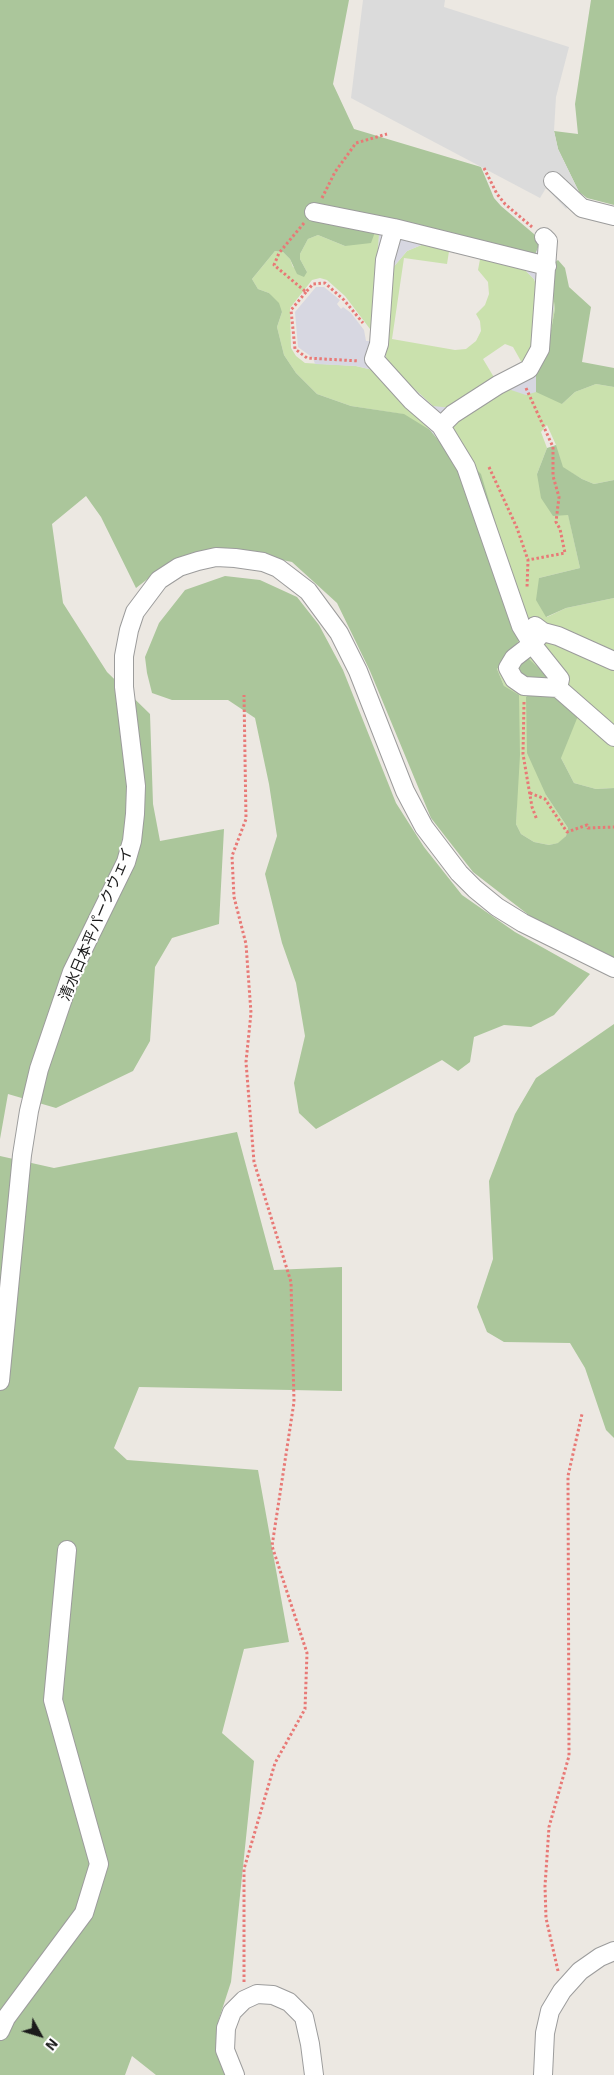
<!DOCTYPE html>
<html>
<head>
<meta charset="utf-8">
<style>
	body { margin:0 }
	#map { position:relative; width:614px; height:2075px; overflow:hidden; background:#ece8e2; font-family:"Exo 2",sans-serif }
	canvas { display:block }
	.north { position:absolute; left:15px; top:2010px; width:50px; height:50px; -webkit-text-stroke:4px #fff; paint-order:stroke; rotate:129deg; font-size:14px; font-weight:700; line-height:20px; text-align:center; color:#1b1b1b }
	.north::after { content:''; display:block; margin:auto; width:18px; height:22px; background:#1b1b1b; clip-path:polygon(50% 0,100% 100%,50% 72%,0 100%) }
</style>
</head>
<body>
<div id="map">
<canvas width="614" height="2075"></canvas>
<div class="north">N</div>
</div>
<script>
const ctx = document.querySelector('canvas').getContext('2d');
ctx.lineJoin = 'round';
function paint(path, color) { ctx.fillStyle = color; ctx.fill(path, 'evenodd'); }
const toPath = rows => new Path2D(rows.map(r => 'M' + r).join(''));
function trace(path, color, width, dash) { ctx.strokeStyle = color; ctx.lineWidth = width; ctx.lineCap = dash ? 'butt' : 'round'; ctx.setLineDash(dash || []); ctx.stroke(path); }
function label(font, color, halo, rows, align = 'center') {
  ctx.font = font + ' "Exo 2","Noto Sans JP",sans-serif'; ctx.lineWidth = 4; ctx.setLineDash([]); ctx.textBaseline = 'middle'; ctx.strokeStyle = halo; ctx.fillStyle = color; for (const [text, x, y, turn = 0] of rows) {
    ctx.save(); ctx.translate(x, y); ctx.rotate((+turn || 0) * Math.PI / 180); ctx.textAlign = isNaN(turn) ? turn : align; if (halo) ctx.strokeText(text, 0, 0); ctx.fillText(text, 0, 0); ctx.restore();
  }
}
paint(toPath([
	[375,227,379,234,374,341,370,329,345,296,327,280,320,278,312,280,290,308,291,348,296,356,305,363,356,366,373,370,433,406,387,364,384,344,391,270,407,251,431,241,450,245,447,264,404,258,392,339,455,350,466,349,476,341,481,331,480,321,476,314,485,305,489,294,488,282,478,270,481,254,517,262,534,279,538,290,552,287,555,309,547,352,562,404,575,392,596,384,614,387,614,480,594,484,582,479,553,462,556,445,547,425,541,432,547,448,537,474,568,514,580,568,539,578,547,617,566,608,614,598,614,788,596,789,574,783,561,758,546,795,568,828,566,836,559,843,549,845,534,842,521,834,516,824,517,798,504,686,497,669,514,650,461,469,402,414,351,406,317,394,296,373,284,355,277,327,282,312,269,293,258,289,252,279,275,251,283,252,290,259,293,267,307,272,300,259,300,254,308,239,318,235,345,246],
	[505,344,513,347,522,363,495,379,483,359]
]), '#cae1ad');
paint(toPath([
	[0,0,349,0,333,84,354,129,481,167,494,198,501,206,541,240,535,255,375,232,371,243,345,246,318,235,308,239,300,254,300,259,307,272,304,277,297,274,290,259,283,252,275,251,252,279,258,289,269,293,279,303,282,312,277,327,284,355,296,373,317,394,351,406,404,414,430,430,453,458,472,465,481,474,526,624,514,650,497,669,504,686,519,695,520,755,516,824,521,834,534,842,549,845,558,843,566,836,568,828,546,795,527,753,526,697,532,692,552,696,578,716,561,758,574,783,596,789,614,788,614,958,530,916,473,872,431,818,370,671,337,603,292,562,258,555,202,552,172,560,136,588,101,517,86,496,52,524,63,603,107,672,150,714,153,804,160,841,224,829,219,924,172,938,155,967,150,1041,133,1071,56,1108,8,1094,0,1139],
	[591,0,614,0,614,205,587,198,579,192,558,149,554,131,578,134,575,104],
	[558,260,565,268,569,287,591,307,582,362,614,368,614,387,596,384,575,392,562,404,536,392,536,375,547,352,555,309,552,287,554,263],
	[556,445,563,467,582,479,594,484,614,480,614,598,566,608,546,617,536,600,539,578,580,568,568,515,553,516,541,498,537,474,547,448],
	[225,576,260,580,297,597,319,625,343,670,396,803,424,847,462,895,515,932,590,974,554,1015,531,1027,504,1025,474,1037,470,1062,458,1071,442,1060,316,1129,299,1113,294,1083,305,1036,296,983,282,943,265,874,277,836,269,784,255,718,228,700,172,700,152,693,147,673,145,657,159,623,185,590],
	[523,658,528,658,554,683,527,680,518,674,518,663],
	[614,1024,614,1438,606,1430,585,1368,570,1343,504,1342,487,1332,477,1307,493,1259,489,1181,515,1114,536,1078],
	[237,1132,274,1270,342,1267,342,1391,139,1387,114,1448,127,1460,258,1470,289,1642,244,1649,222,1733,254,1761,231,1982,218,2022,225,2075,156,2075,132,2056,125,2075,0,2075,0,1156,54,1168]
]), '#abc69b');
paint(toPath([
	[363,0,445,0,444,7,569,47,556,97,554,131,558,149,579,192,566,209,546,188,540,198,351,98]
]), '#dbdbdb');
paint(toPath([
	[379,234,535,255,541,240,554,308,547,352,536,375,536,392,526,395,511,390,501,391,454,421,452,434,453,458,430,430,373,370,356,366,315,364,313,358,298,347,295,312,316,287,324,287,340,300,337,304,341,309,343,307,351,313,364,330,366,341,374,341],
	[431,241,517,262,534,279,538,290,534,346,522,364,452,408,433,406,387,364,384,344,391,270,407,251]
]), '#d7d7e1');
const minor = toPath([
	[553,181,582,208,614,216],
	[314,212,394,228],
	[547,266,394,228,385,260,379,344,374,359,412,401,441,426,466,467,521,626,532,644,560,679,558,688,614,737],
	[441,426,453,414,498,385,529,369,540,349,548,241,544,237],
	[535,626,543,632,558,636,614,661],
	[543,632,532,644,514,658,508,668,514,679,524,686,558,688],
	[0,1381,22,1155,29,1111,39,1069,72,972,126,862,132,841,135,814,136,786,124,687,124,656,129,630,135,612,159,580,179,567,198,561,216,557,235,558,263,562,278,568,308,591,339,633,358,671,405,791,424,827,459,873,475,889,497,907,523,923,614,968],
	[0,2031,6,2018,84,1913,99,1864,53,1700,67,1550],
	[235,2075,225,2050,226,2028,232,2012,244,2000,257,1994,273,1995,289,2002,304,2017,310,2044,314,2075],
	[543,2075,545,2033,550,2011,562,1991,580,1971,600,1957,614,1951]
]);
trace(minor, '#9c9c9c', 20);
trace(toPath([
	[484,168,497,194,505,204,532,227],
	[322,198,335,172,356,143,387,134],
	[304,223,279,253,274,265,306,292,313,284,325,283,344,300,363,323],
	[306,292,291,310,295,349,307,358,359,361],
	[526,388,553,447,553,476,559,497,556,522,560,529,565,553,528,560],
	[489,467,517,528,528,560,527,588],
	[524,702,523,754,532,807,537,820],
	[530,793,545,799,567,832,587,825,588,828,614,827],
	[558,1971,546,1918,545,1886,549,1827,569,1756,568,1476,582,1414],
	[244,1982,244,1869,275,1763,305,1709,307,1653,272,1546,294,1402,291,1282,254,1162,246,1062,251,1013,246,944,234,897,232,856,246,819,244,695]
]), '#e87976', 3, [2.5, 2.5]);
trace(minor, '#fff', 18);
label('15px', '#1b1b1b', '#fff', [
	["清水日本平パークウェイ",96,924,-67]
]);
</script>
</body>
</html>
